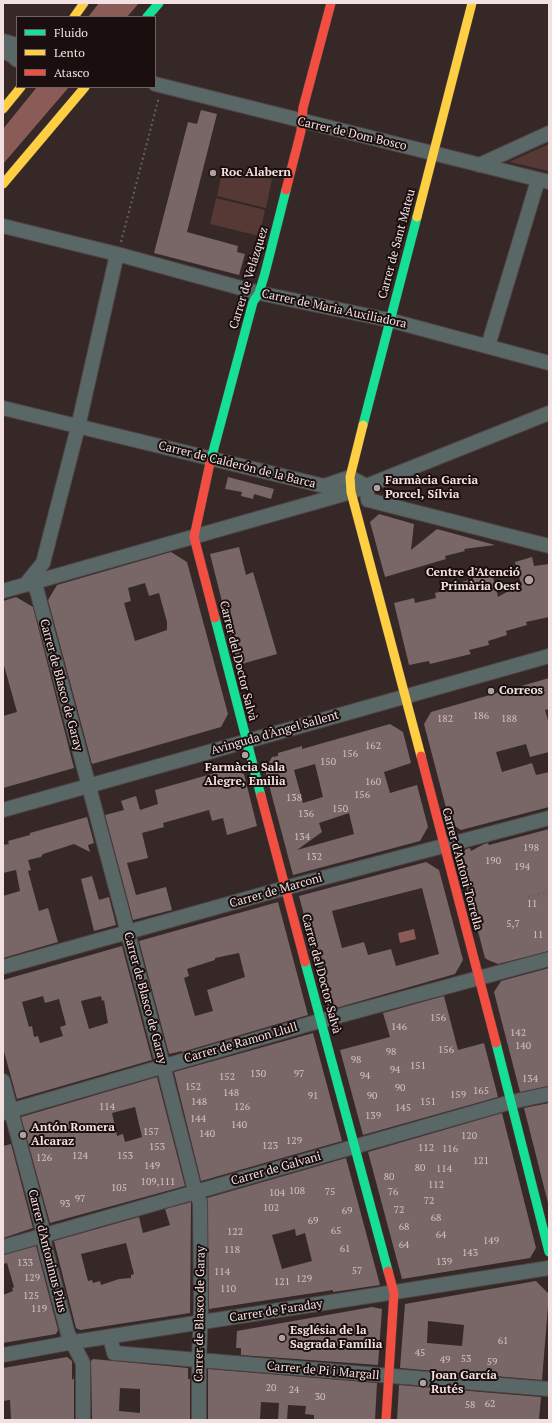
<!DOCTYPE html>
<html>
<head>
<meta charset="utf-8">
<style>
	body { margin:0 }
	#map { position:relative; width:552px; height:1423px; overflow:hidden; background:#352827; font-family:"PT Serif",serif }
	canvas { display:block }
	.frame { position:absolute; inset:0; border:4px solid #f2e1e0; pointer-events:none }
	.legend { position:absolute; left:16px; top:16px; width:140px; height:72px; box-sizing:border-box; background:#1a0f0e; border:1px solid #706362; margin:0; padding:5px 7px; list-style:none; font-size:12px; color:#f2e1e0 }
	.legend li { display:flex; align-items:center; gap:8px; height:20px }
	.legend b { width:20px; border:1px solid #706362 }
</style>
</head>
<body>
<div id="map">
<canvas width="552" height="1423"></canvas>
<div class="frame"></div>
<ul class="legend">
<li><b style="height:5px;background:#16e098"></b>Fluido</li>
<li><b style="height:5px;background:#ffcf43"></b>Lento</li>
<li><b style="height:5px;background:#f24e42"></b>Atasco</li>
</ul>
</div>
<script>
const ctx = document.querySelector('canvas').getContext('2d');
ctx.lineJoin = 'round';
function paint(path, color) { ctx.fillStyle = color; ctx.fill(path, 'evenodd'); }
const toPath = rows => new Path2D(rows.map(r => 'M' + r).join(''));
function trace(path, color, width, dash) { ctx.strokeStyle = color; ctx.lineWidth = width; ctx.lineCap = dash ? 'butt' : 'round'; ctx.setLineDash(dash || []); ctx.stroke(path); }
function label(font, color, halo, rows, align = 'center') {
  ctx.font = font + ' "PT Serif",serif'; ctx.lineWidth = 4; ctx.setLineDash([]); ctx.textBaseline = 'middle'; ctx.strokeStyle = halo; ctx.fillStyle = color; for (const [text, x, y, turn = 0] of rows) {
    ctx.save(); ctx.translate(x, y); ctx.rotate((+turn || 0) * Math.PI / 180); ctx.textAlign = isNaN(turn) ? turn : align; if (halo) ctx.strokeText(text, 0, 0); ctx.fillText(text, 0, 0); ctx.restore();
  }
}
paint(toPath([
	[549,144,549,171,509,162],
	[223,167,272,179,266,208,217,196],
	[216,198,265,210,259,236,210,224]
]), '#563835');
paint(toPath([
	[99,3,139,3,127,17,88,17],
	[37,87,69,87,3,164,3,129],
	[414,929,416,939,400,943,398,933]
]), '#8b5b57');
paint(toPath([
	[201,110,217,114,187,232,238,246,237,252,245,254,239,275,154,253,188,122,197,124],
	[228,477,274,489,271,499,254,494,253,499,241,496,242,492,225,489],
	[379,514,414,524,411,550,437,529,495,545,464,549,465,551,445,556,446,559,385,577,370,522],
	[239,547,246,575,253,572,277,654,238,665,210,554],
	[171,552,187,562,228,714,221,727,92,764,48,600,57,585],
	[145,583,149,596,159,593,167,622,167,630,135,641,124,603,131,601,128,588],
	[532,557,534,566,549,564,549,617,526,622,527,625,506,631,507,635,488,641,489,645,469,650,471,654,430,664,429,661,409,665,394,603,414,598,415,603,436,598,435,593,455,588,454,584,473,579,472,574,491,569,498,597,521,584,515,562],
	[16,597,33,607,74,768,3,788,3,716,17,712,3,662,3,601],
	[549,678,549,709,545,710,549,724,549,752,530,757,526,744,496,752,502,772,532,763,536,775,549,772,549,807,461,830,450,823,424,724,431,712],
	[390,724,403,732,411,763,384,772,390,793,417,785,428,827,420,841,293,875,265,770,272,757,278,756,278,753,302,746,302,749],
	[315,764,323,797,303,803,294,770],
	[349,813,354,834,297,850,322,832,319,823],
	[229,769,244,774,257,826,227,835,223,818,212,821,209,810,163,823,164,827,142,833,148,858,127,863,136,895,166,887,172,910,133,920,105,815,124,810,121,801,136,796,140,810,158,804,155,790],
	[87,817,94,843,88,845,90,852,74,844,43,854,41,857,28,860,31,870,28,871,39,911,48,908,58,942,3,958,3,896,20,891,16,870,3,873,3,845,9,844,8,841,30,835,30,833],
	[549,829,549,951,498,964,488,960,485,958,459,859,466,849,470,848,471,851,484,844,488,843,489,845],
	[426,862,439,870,463,960,455,974,329,1010,299,896],
	[422,888,439,954,396,966,391,949,368,955,364,942,342,948,332,911],
	[92,876,99,900,109,897,116,925,94,931,81,879],
	[278,902,308,1015,182,1052,182,1051,169,1054,139,941],
	[239,953,245,977,207,990,213,1011,195,1016,184,978,189,976,187,969,215,960,215,958],
	[122,946,152,1060,17,1099,3,1048,3,980],
	[43,996,45,1003,59,999,66,1025,60,1027,63,1036,40,1043,38,1036,34,1037,32,1026,29,1027,22,1002],
	[101,996,102,1001,104,1000,108,1023,89,1029,81,1001],
	[549,968,549,1086,520,1092,494,992,501,981],
	[444,996,458,1050,484,1043,498,1097,363,1135,340,1050,390,1037,383,1013],
	[313,1033,342,1141,201,1181,174,1072],
	[157,1077,185,1186,50,1223,21,1117],
	[135,1107,142,1137,125,1142,123,1134,117,1136,112,1113],
	[549,1103,549,1207,524,1108],
	[502,1113,536,1248,530,1258,402,1279,368,1152],
	[11,1144,33,1228,3,1238,3,1146],
	[346,1158,380,1285,333,1292,333,1290,209,1309,207,1198],
	[295,1229,296,1236,305,1233,312,1261,282,1269,272,1235],
	[191,1202,190,1313,80,1330,76,1328,54,1241,139,1217,143,1233,170,1225,165,1209],
	[126,1243,134,1274,131,1275,131,1278,119,1279,101,1285,100,1281,93,1283,92,1280,88,1281,81,1254],
	[36,1246,58,1330,56,1334,3,1343,3,1295,13,1291,12,1288,14,1287,7,1263,3,1264,3,1255],
	[536,1281,549,1294,542,1380,400,1368,405,1304],
	[428,1321,464,1325,462,1346,427,1343],
	[372,1307,382,1309,378,1365,241,1355,241,1348,236,1348,237,1331],
	[67,1357,72,1361,72,1380,74,1378,74,1420,11,1420,10,1400,3,1401,3,1368],
	[93,1359,188,1368,188,1379,190,1379,190,1420,92,1420,91,1361],
	[120,1388,140,1389,140,1413,119,1411],
	[208,1369,377,1383,375,1420,314,1420,314,1415,305,1414,306,1406,288,1405,287,1420,278,1420,279,1403,261,1402,260,1419,208,1420],
	[399,1385,541,1397,539,1420,397,1420]
]), '#786766');
const street = toPath([
	[3,41,17,45],
	[3,51,13,56,17,60],
	[155,84,549,182],
	[479,165,549,133],
	[3,226,117,254,259,293,389,320,549,363],
	[488,346,538,180],
	[3,408,324,486,350,477,366,486,368,500,549,546],
	[33,583,37,591,163,1065,195,1191,200,1202,201,1308,199,1360,199,1420],
	[25,585,43,563,78,427,117,254],
	[3,591,351,492,549,413],
	[3,810,549,656],
	[3,967,296,885,549,818],
	[3,1081,41,1223,45,1247,68,1334,83,1363,83,1420],
	[3,1113,309,1024,549,959],
	[3,1247,511,1102,549,1094],
	[110,1337,114,1353,549,1389],
	[3,1355,74,1342,549,1268]
]);
const fast = toPath([
	[147,17,159,3],
	[363,425,417,217],
	[210,463,253,302,259,293,265,273,286,190],
	[215,618,261,796],
	[305,962,388,1271],
	[496,1043,549,1252]
]);
const slow = toPath([
	[74,17,84,3],
	[3,109,21,87],
	[3,184,85,87],
	[417,217,472,3],
	[363,425,350,477,351,492,421,756]
]);
const jam = toPath([
	[286,190,301,131,303,108,331,3],
	[210,463,194,537,215,618],
	[421,756,496,1043],
	[261,796,305,962],
	[386,1420,394,1293,388,1271]
]);
trace(street, '#4f4342', 16);
trace(fast, '#4f4342', 10);
trace(slow, '#4f4342', 10);
trace(jam, '#4f4342', 10);
trace(toPath([
	[121,242,159,97],
	[528,897,549,892]
]), '#5e6362', 2, [2, 3]);
trace(street, '#596767', 14);
trace(fast, '#16e098', 9);
trace(slow, '#ffcf43', 9);
trace(jam, '#f24e42', 9);
for (const [x, y, r, color] of [
	[213,173,4,"#b0a09f"],
	[377,488,4,"#b0a09f"],
	[529,580,5,"#b0a09f"],
	[491,691,4,"#b0a09f"],
	[245,755,4,"#b0a09f"],
	[23,1135,4,"#b0a09f"],
	[282,1338,4,"#b0a09f"],
	[423,1383,4,"#b0a09f"]
]) { const dot = new Path2D(); dot.arc(x, y, r, 0, 2 * Math.PI); ctx.fillStyle = color; ctx.fill(dot); trace(dot, '#1a0f0e', 1.5); }
label('10px', '#d4c2c2', null, [
	["186",481,716],
	["182",445,719],
	["188",509,719],
	["162",373,746],
	["156",350,754],
	["150",328,762],
	["160",373,782],
	["156",362,795],
	["138",294,798],
	["150",340,809],
	["136",306,814],
	["134",302,837],
	["198",531,848],
	["132",314,857],
	["190",493,861],
	["194",522,867],
	["11",532,904],
	["5,7",513,924],
	["11",538,935],
	["156",438,1018],
	["146",399,1027],
	["142",518,1033],
	["140",523,1046],
	["156",446,1050],
	["98",391,1052],
	["98",356,1060],
	["151",418,1066],
	["94",395,1070],
	["130",258,1074],
	["97",299,1074],
	["94",365,1076],
	["152",227,1077],
	["134",530,1079],
	["152",193,1087],
	["90",400,1088],
	["165",481,1091],
	["148",231,1093],
	["159",458,1095],
	["91",313,1096],
	["90",372,1096],
	["148",199,1102],
	["151",428,1102],
	["114",107,1107],
	["126",242,1107],
	["145",403,1108],
	["139",373,1116],
	["144",198,1119],
	["140",239,1125],
	["157",151,1132],
	["140",207,1134],
	["120",469,1136],
	["129",294,1141],
	["123",270,1146],
	["153",157,1147],
	["112",426,1148],
	["116",450,1149],
	["124",80,1156],
	["153",125,1156],
	["126",44,1158],
	["121",481,1161],
	["149",152,1166],
	["80",420,1168],
	["114",444,1169],
	["80",389,1177],
	["109,111",158,1182],
	["112",436,1185],
	["105",119,1188],
	["108",297,1191],
	["75",330,1192],
	["76",393,1192],
	["104",277,1193],
	["97",80,1199],
	["72",429,1201],
	["93",65,1204],
	["102",271,1208],
	["72",399,1210],
	["69",347,1211],
	["68",436,1218],
	["69",313,1221],
	["68",404,1227],
	["65",336,1231],
	["122",235,1232],
	["64",441,1235],
	["149",491,1241],
	["64",404,1245],
	["61",345,1249],
	["118",232,1250],
	["143",470,1253],
	["139",444,1262],
	["133",25,1263],
	["57",357,1271],
	["114",222,1272],
	["129",32,1278],
	["129",304,1279],
	["121",282,1282],
	["110",228,1289],
	["125",31,1296],
	["119",39,1309],
	["61",503,1341],
	["45",420,1353],
	["53",466,1359],
	["49",445,1360],
	["59",492,1362],
	["20",271,1388],
	["24",294,1390],
	["30",320,1397],
	["62",490,1404],
	["58",470,1405]
]);
label('12px', '#f2e1e0', '#1a0f0e', [
	["Carrer de Dom Bosco",352,134,13],
	["Carrer de Sant Mateu",397,244,-75],
	["Carrer de Velázquez",249,278,-73],
	["Carrer de Maria Auxiliadora",334,309,12],
	["Carrer de Calderón de la Barca",237,465,14],
	["Carrer del Doctor Salvà",238,661,76],
	["Carrer de Blasco de Garay",61,685,75],
	["Avinguda d'Àngel Sallent",275,733,-16],
	["Carrer d'Antoni Torrella",462,869,75],
	["Carrer de Marconi",276,891,-16],
	["Carrer del Doctor Salvà",321,974,75],
	["Carrer de Blasco de Garay",145,998,75],
	["Carrer de Ramon Llull",241,1043,-16],
	["Carrer de Galvani",276,1169,-16],
	["Carrer d'Antoninus Pius",47,1251,76],
	["Carrer de Faraday",276,1311,-9],
	["Carrer de Blasco de Garay",200,1314,-89],
	["Carrer de Pi i Margall",323,1371,5]
]);
label('bold 12px', '#f2e1e0', '#1a0f0e', [
	["Roc Alabern",221,173],
	["Farmàcia Garcia",385,481],
	["Porcel, Sílvia",385,495],
	["Centre d'Atenció",520,573,"right"],
	["Primària Oest",520,587,"right"],
	["Correos",499,691],
	["Farmàcia Sala",245,768,"center"],
	["Alegre, Emilia",245,782,"center"],
	["Antón Romera",31,1128],
	["Alcaraz",31,1142],
	["Església de la",290,1331],
	["Sagrada Família",290,1345],
	["Joan García",431,1376],
	["Rutés",431,1390]
], 'left');
</script>
</body>
</html>
